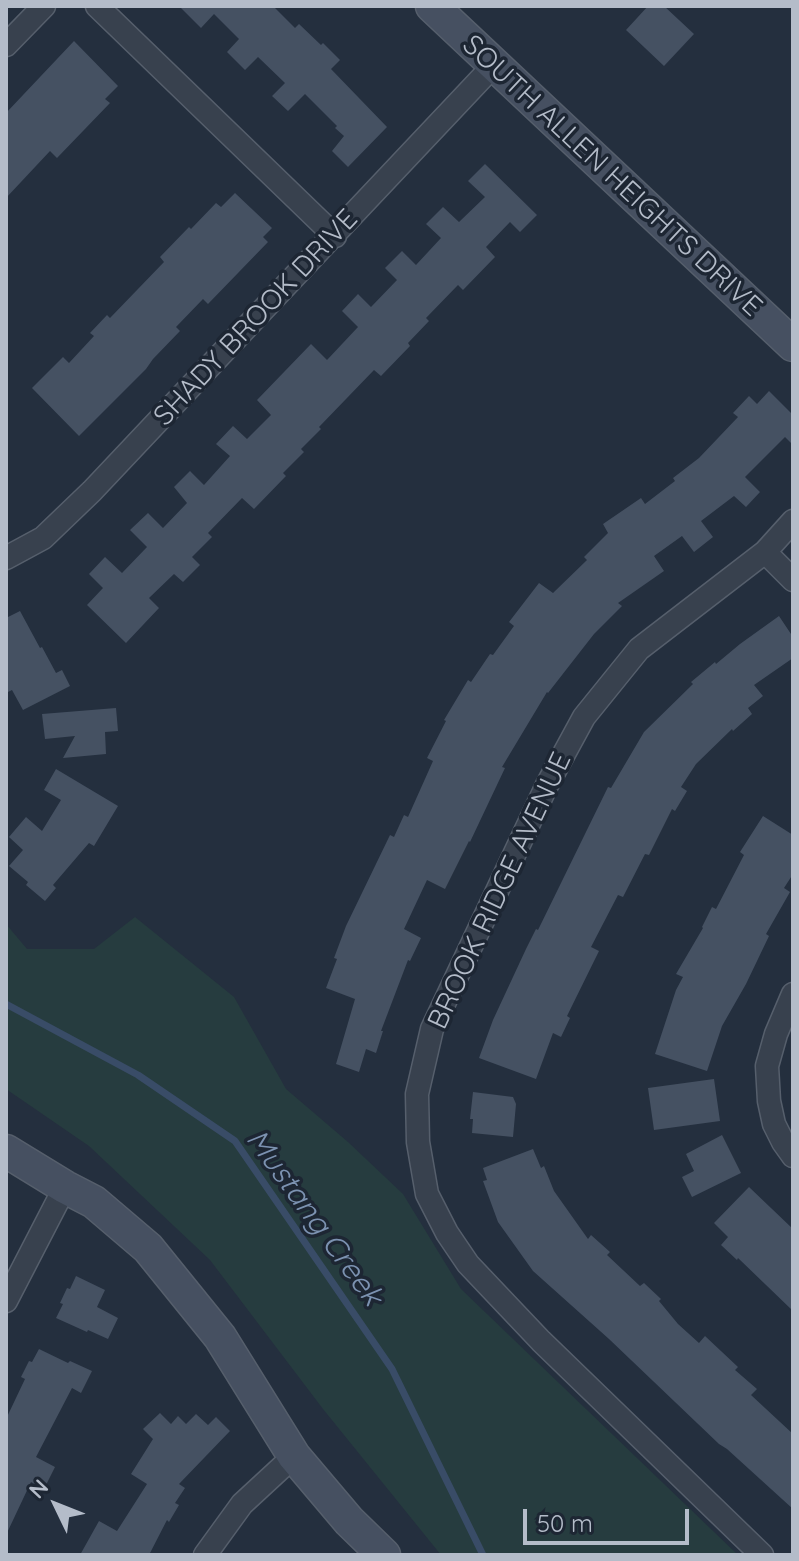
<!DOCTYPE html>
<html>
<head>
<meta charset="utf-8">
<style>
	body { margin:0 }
	#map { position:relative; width:799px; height:1561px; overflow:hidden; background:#242f3e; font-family:Quicksand,sans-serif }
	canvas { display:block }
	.frame { position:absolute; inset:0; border:8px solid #b4bcc9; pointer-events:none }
	.north { position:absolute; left:16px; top:1465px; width:80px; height:80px; -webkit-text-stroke:6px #1d2633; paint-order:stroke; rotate:313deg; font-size:22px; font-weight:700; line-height:32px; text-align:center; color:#b4bcc9 }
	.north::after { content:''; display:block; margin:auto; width:28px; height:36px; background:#b4bcc9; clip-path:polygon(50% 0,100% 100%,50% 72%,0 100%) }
	.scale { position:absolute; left:523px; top:1509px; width:166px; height:36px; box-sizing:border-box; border:4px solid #b4bcc9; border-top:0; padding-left:10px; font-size:24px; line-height:28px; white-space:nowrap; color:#b4bcc9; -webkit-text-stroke:6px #1d2633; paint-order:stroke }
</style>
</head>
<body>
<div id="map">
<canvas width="799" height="1561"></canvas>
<div class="frame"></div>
<div class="north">N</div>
<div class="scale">50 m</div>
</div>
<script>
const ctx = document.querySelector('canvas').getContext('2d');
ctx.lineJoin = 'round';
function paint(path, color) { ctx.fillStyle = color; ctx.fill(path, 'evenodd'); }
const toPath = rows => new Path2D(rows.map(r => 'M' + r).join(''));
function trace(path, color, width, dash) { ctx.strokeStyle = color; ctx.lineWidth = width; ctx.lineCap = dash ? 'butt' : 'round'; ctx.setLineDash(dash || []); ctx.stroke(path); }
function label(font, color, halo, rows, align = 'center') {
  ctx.font = font + ' Quicksand,sans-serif'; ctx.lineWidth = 7; ctx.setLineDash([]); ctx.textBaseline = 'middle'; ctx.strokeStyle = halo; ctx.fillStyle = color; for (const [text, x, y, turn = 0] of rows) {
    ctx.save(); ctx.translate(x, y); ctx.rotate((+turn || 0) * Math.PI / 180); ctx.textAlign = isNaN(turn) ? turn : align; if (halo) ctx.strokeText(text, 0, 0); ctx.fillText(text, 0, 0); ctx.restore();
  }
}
paint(toPath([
	[135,917,234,997,286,1089,348,1142,403,1194,461,1289,738,1555,441,1555,323,1409,210,1260,89,1146,6,1089,6,924,27,949,94,949]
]), '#263c3f');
trace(toPath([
	[6,1004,138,1075,235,1141,392,1369,483,1555]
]), '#394c67', 7);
paint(toPath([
	[179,6,273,6,295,28,299,24,321,45,323,43,340,60,331,69,387,127,348,167,332,151,344,136,335,128,337,126,305,94,288,111,272,96,285,83,258,57,245,70,227,52,239,39,214,14,201,28],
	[648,6,664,6,694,34,664,66,626,30],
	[74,41,118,86,105,99,110,103,57,158,50,151,6,198,6,113],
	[485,164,537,215,520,232,510,222,486,247,495,257,463,290,458,285,426,318,429,321,408,343,410,346,381,376,374,370,319,427,321,429,301,449,304,452,283,473,286,476,254,509,242,498,208,533,212,537,192,557,200,565,183,582,174,574,149,598,159,608,126,643,87,605,103,588,89,574,105,557,122,573,147,547,130,530,148,513,163,528,187,503,174,487,190,471,204,485,230,456,216,444,233,426,247,439,271,415,257,400,311,344,327,360,358,327,342,311,358,294,371,307,397,280,385,268,402,251,416,265,441,238,426,224,443,207,459,222,485,197,468,181],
	[235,193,272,228,263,237,268,242,208,304,203,299,176,327,180,331,153,359,146,369,79,436,32,388,63,357,69,363,94,336,90,333,107,315,110,318,164,262,160,257,189,227,191,229,216,203,221,207],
	[769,391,793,415,793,445,785,437,745,477,760,492,746,507,734,496,701,521,713,537,694,552,682,536,654,556,664,571,618,603,622,606,594,634,548,693,547,692,502,767,505,768,470,842,469,841,445,889,427,880,404,929,421,938,410,961,408,960,381,1031,383,1031,376,1053,366,1049,359,1072,336,1064,355,999,326,988,337,959,334,958,346,926,390,835,394,837,404,815,408,817,433,761,427,758,446,721,444,720,468,680,471,682,490,654,493,655,514,626,509,622,539,583,553,593,587,560,584,557,608,533,603,524,641,498,645,504,675,481,673,478,699,458,738,417,733,413,749,396,757,404],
	[20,611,40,648,42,647,56,673,62,670,70,686,23,710,12,690,6,693,6,618],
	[779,616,793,637,793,658,754,685,763,696,748,708,752,714,733,731,732,729,696,764,681,787,687,791,675,811,672,809,649,855,645,854,623,897,618,895,591,947,599,951,567,1016,570,1018,561,1037,553,1033,536,1079,479,1058,493,1020,526,949,536,929,538,930,608,787,611,788,644,732,693,684,691,682,715,662,716,664,740,644],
	[116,708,118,731,105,732,106,754,63,758,75,736,45,739,42,714],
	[56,769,118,806,94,846,89,843,53,885,56,888,45,901,26,885,28,882,9,866,23,850,9,837,26,817,42,831,61,800,44,790],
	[763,816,793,835,793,874,784,888,790,892,766,934,769,936,746,984,722,1026,707,1071,655,1054,676,990,683,977,676,974,703,928,702,927,712,907,716,909,744,855,740,852],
	[714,1079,720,1121,654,1130,648,1088],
	[473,1092,513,1097,516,1104,513,1137,472,1133,473,1119,470,1119],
	[722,1135,741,1173,692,1197,682,1177,694,1171,686,1154],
	[533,1149,541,1168,544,1166,554,1191,588,1239,591,1235,610,1252,607,1255,640,1286,644,1283,661,1299,659,1301,678,1324,699,1343,705,1336,738,1367,735,1370,757,1389,751,1395,793,1434,793,1509,727,1449,719,1444,609,1339,533,1271,498,1222,483,1181,487,1180,483,1168],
	[749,1187,793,1229,793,1311,738,1258,737,1260,721,1245,728,1237,714,1223],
	[76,1276,105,1290,97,1307,118,1318,108,1339,88,1330,87,1332,56,1318,63,1304,60,1303,67,1288,70,1289],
	[39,1349,68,1363,70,1361,92,1371,81,1393,72,1388,36,1457,55,1467,44,1489,31,1482,6,1535,6,1419,25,1379,21,1377,29,1361,32,1362],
	[160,1413,171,1424,178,1416,186,1424,196,1414,208,1425,216,1417,230,1431,179,1484,185,1488,175,1503,179,1505,169,1522,167,1520,149,1555,80,1555,99,1521,117,1531,147,1484,131,1474,153,1439,143,1429]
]), '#455162');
const street = toPath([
	[97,6,335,236],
	[6,45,44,6],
	[765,552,793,580],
	[6,558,43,538,92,491,494,65],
	[793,994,776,1034,767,1066,769,1101,774,1124,783,1142,793,1156],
	[6,1301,65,1187],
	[205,1555,242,1504,294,1456],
	[762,1555,541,1341,468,1264,447,1233,427,1194,418,1142,417,1094,432,1029,547,785,584,717,639,649,765,552,793,521]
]);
const secondary = toPath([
	[432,6,793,345],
	[6,1151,65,1187,94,1202,148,1248,220,1337,294,1456,349,1521,384,1555]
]);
trace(street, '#565f6c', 25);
trace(secondary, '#565f6c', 35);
trace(street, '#38414e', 22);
trace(secondary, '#465061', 32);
label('28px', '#b4bcc9', '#1d2633', [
	["SOUTH ALLEN HEIGHTS DRIVE",612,176,43],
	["SHADY BROOK DRIVE",256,318,-47],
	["BROOK RIDGE AVENUE",500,891,-65]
]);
label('italic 30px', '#7c92b1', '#1d2633', [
	["Mustang Creek",314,1218,54]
]);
</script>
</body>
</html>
